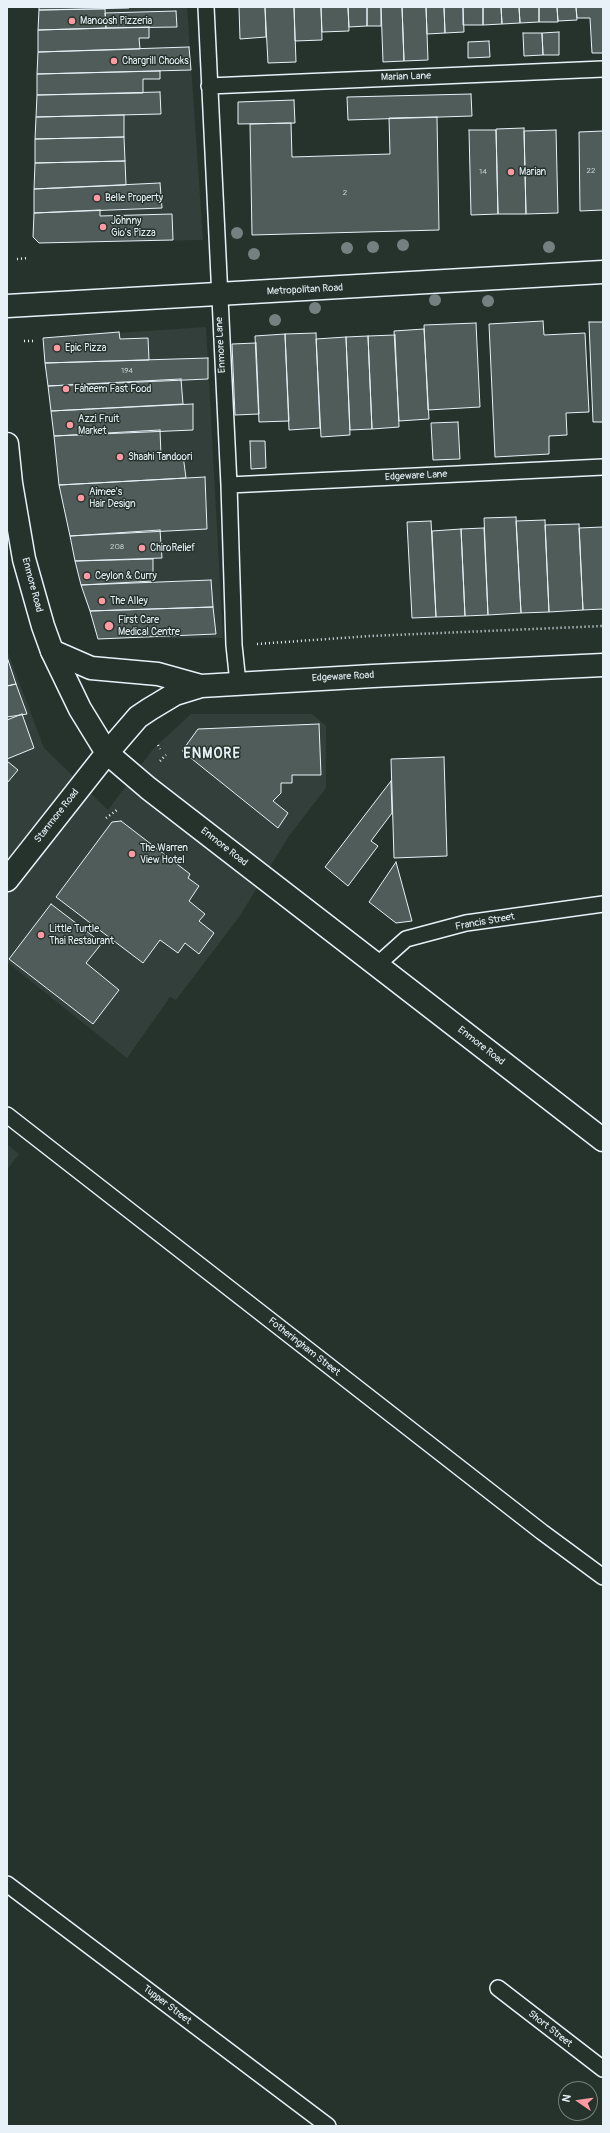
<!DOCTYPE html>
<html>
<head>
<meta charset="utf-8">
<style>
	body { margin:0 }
	#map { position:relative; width:610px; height:2133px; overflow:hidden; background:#26332d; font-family:Pangolin,sans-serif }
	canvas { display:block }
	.frame { position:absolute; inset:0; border:8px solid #e8f1f8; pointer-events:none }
	.north { position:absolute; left:558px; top:2081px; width:40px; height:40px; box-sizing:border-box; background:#26332d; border:1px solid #747f7e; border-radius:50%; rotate:283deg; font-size:11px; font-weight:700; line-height:16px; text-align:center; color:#e8f1f8 }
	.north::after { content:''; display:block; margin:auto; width:14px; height:18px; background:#ff9aa2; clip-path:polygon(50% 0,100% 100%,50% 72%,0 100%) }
</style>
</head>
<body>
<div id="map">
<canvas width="610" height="2133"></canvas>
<div class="frame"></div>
<div class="north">N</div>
</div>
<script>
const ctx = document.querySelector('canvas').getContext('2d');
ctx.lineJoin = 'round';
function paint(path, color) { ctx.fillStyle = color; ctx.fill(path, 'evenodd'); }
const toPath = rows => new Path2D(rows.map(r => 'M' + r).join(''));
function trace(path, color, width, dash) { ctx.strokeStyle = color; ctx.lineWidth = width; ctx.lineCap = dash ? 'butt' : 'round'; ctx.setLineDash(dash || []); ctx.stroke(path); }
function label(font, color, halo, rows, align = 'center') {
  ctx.font = font + ' Pangolin,sans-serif'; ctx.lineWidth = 3; ctx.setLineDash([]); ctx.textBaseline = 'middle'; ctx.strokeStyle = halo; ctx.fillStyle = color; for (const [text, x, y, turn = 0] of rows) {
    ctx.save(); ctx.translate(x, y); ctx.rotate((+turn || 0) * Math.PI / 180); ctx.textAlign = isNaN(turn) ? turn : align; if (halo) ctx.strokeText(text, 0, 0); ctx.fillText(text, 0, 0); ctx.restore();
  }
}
paint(toPath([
	[39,7,187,7,203,240,39,243,33,237],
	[206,327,223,638,98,639,81,585,60,485,43,338],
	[7,650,44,748,108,810,153,749,191,714,312,714,326,726,326,788,289,836,239,917,176,1000,170,997,127,1058,7,962],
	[7,1144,19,1154,7,1170]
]), '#333f3a');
const building = toPath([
	[39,7,129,7,129,8,39,10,39,7],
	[239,7,265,7,266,37,240,39,239,7],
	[265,7,294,7,296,62,268,63,265,7],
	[294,7,321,7,322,40,295,41,294,7],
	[321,7,348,7,349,31,322,32,321,7],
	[348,7,367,7,367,26,349,27,348,7],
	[367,7,381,7,381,26,367,26,367,7],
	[381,7,402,7,404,61,383,62,381,7],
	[402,7,426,7,428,60,404,61,402,7],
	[426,7,444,7,445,33,427,34,426,7],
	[444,7,463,7,464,32,445,33,444,7],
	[463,7,483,7,483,25,463,25,463,7],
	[483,7,501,7,502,24,483,25,483,7],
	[501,7,519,7,520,23,502,24,501,7],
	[519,7,539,7,539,22,520,23,519,7],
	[539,7,557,7,558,22,539,22,539,7],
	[557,7,576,7,577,20,558,21,557,7],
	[576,7,603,7,603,53,592,53,590,18,577,18,576,7],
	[105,9,106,28,38,30,39,10,105,9],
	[176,11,177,27,106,28,105,13,176,11],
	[149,27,149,38,139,38,140,49,38,52,38,30,149,27],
	[559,32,559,55,543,55,542,33,559,32],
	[523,33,542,33,543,55,524,56,523,33],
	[489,41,490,57,468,58,468,42,489,41],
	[189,47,191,70,37,74,38,52,189,47],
	[160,71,160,79,143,79,143,93,37,95,37,74,160,71],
	[160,92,161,114,36,117,37,95,160,92],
	[471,94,472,116,348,120,347,97,471,94],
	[294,100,295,123,238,124,238,102,294,100],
	[124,115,124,137,35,139,36,117,124,115],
	[437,117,439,230,252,235,250,124,291,123,292,157,390,154,389,118,437,117],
	[524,128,526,214,498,214,496,129,524,128],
	[469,130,496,130,498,214,471,215,469,130],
	[556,130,558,213,526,214,524,131,556,130],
	[603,131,603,210,580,211,579,132,603,131],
	[124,137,125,161,35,163,35,139,124,137],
	[125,161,126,185,34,189,35,163,125,161],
	[160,183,162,208,34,213,34,189,160,183],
	[100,210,100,216,172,214,173,240,39,243,33,237,34,213,100,210],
	[543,321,544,335,585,333,589,412,566,413,567,435,549,436,549,454,495,457,489,324,543,321],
	[589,322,603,322,603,422,593,422,589,322],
	[476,323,480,407,428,410,424,325,476,323],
	[424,329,429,419,399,421,394,331,424,329],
	[119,332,120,339,148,338,149,360,45,363,43,338,119,332],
	[316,333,320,428,289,430,285,334,316,333],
	[285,334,289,421,259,422,255,336,285,334],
	[395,335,399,427,372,429,368,336,395,335],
	[368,336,372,429,350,430,346,337,368,336],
	[346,337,350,435,321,437,316,339,346,337],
	[256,343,259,414,235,415,232,344,256,343],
	[208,358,208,379,48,386,45,363,208,358],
	[181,379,183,404,51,411,48,386,181,379],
	[193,404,193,430,54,436,51,411,193,404],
	[458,422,460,459,433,460,431,423,458,422],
	[160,430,161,455,183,455,186,478,59,485,54,436,160,430],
	[250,441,265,441,266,468,251,469,250,441],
	[205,477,207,529,70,536,59,485,205,477],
	[516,517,521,613,488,615,484,518,516,517],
	[545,520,549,612,521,613,516,521,545,520],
	[431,521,436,617,412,618,407,522,431,521],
	[579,524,583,610,549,612,545,525,579,524],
	[603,527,603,609,583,610,579,528,603,527],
	[484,528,488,615,465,616,461,529,484,528],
	[461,529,465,616,436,617,432,531,461,529],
	[160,530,162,558,75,561,70,536,160,530],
	[153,559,153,581,81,585,75,561,153,559],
	[211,580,213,607,90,611,81,585,211,580],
	[213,607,216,634,98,639,90,611,213,607],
	[7,657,16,684,7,686,7,657],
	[16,684,27,714,7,717,7,686,16,684],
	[22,714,34,748,7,759,7,720,22,714],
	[319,724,321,775,292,775,292,783,281,783,281,793,273,801,288,813,278,828,182,751,198,729,319,724],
	[444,757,447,856,394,858,391,759,444,757],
	[7,761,18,770,7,783,7,761],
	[391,781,392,813,371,841,378,846,348,886,325,867,391,781],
	[121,821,190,874,188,878,199,886,189,901,205,914,199,921,214,933,199,954,185,943,178,953,160,940,143,963,56,897,112,822,121,821],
	[396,862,412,921,396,923,369,902,396,862],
	[51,904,102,943,86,963,119,990,93,1024,9,959,51,904]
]);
paint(building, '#505c59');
trace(building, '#e8f1f8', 1);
const service = toPath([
	[206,7,229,485,234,645,238,683],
	[209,86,603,69],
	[229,485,603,467],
	[377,965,406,939,466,923,603,904],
	[7,1115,542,1532,603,1577],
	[7,1884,328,2126],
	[498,1988,603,2069]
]);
const minor = toPath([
	[7,306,603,272]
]);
const secondary = toPath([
	[52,651,91,668,158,674,201,686],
	[603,665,373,676,201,686,175,694,150,709,138,717,107,753,148,788,603,1140]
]);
const trunk = toPath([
	[7,444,11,483,24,559,43,626,52,651,80,709,107,753,7,880]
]);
trace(service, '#e8f1f8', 18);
trace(minor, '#e8f1f8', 25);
trace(secondary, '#e8f1f8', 25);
trace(trunk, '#e8f1f8', 25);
trace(toPath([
	[17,259,28,258],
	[24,341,35,341],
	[257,644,370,636,603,626],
	[158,745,160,749],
	[160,761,166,755],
	[106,818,117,810]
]), '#e8f1f8', 2.5, [1, 3]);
trace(service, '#26332d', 15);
trace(minor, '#26332d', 22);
trace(secondary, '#26332d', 22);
trace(trunk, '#26332d', 22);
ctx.fillStyle = '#758080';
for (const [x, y] of [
	[237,233],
	[403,245],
	[373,247],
	[549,247],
	[347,248],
	[254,254],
	[435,300],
	[488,301],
	[315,308],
	[275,320]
]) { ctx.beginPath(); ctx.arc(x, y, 6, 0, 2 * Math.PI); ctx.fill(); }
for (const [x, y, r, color] of [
	[72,21,4,"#ff9aa2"],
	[114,61,4,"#ff9aa2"],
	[511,172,4,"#ff9aa2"],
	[97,198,4,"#ff9aa2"],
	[103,227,4,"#ff9aa2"],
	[57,348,4,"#ff9aa2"],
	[66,389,4,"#ff9aa2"],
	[70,425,4,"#ff9aa2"],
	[120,457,4,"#ff9aa2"],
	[81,498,4,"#ff9aa2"],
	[142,548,4,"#ff9aa2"],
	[87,576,4,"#ff9aa2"],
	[102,601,4,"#ff9aa2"],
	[109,626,5,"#ff9aa2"],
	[132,854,4,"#ff9aa2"],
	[41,935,4,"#ff9aa2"]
]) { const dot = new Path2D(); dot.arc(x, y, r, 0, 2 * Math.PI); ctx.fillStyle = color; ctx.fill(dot); trace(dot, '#26332d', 1.5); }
label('8px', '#c2ccd0', null, [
	["22",591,171],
	["14",483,172],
	["2",345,193],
	["194",127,371],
	["208",117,547]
]);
label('10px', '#e8f1f8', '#26332d', [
	["Manoosh Pizzeria",80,21],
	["Chargrill Chooks",122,61],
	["Marian",519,172],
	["Belle Property",105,198],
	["Johnny",111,221],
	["Gio's Pizza",111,233],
	["Epic Pizza",65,348],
	["Faheem Fast Food",74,389],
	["Azzi Fruit",78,419],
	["Market",78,431],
	["Shaahi Tandoori",128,457],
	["Aimee's",89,492],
	["Hair Design",89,504],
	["ChiroRelief",150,548],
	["Ceylon & Curry",95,576],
	["The Alley",110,601],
	["First Care",118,620],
	["Medical Centre",118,632],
	["The Warren",140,848],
	["View Hotel",140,860],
	["Little Turtle",49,929],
	["Thai Restaurant",49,941]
], 'left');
label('10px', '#e8f1f8', '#26332d', [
	["Marian Lane",406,77,-2],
	["Metropolitan Road",305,290,-3],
	["Enmore Lane",221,345,-93],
	["Edgeware Lane",416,476,-3],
	["Enmore Road",32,585,75],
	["Edgeware Road",343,677,-3],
	["Stanmore Road",57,816,-52],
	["Enmore Road",224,847,38],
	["Francis Street",485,922,-10],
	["Enmore Road",481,1046,38],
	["Fotheringham Street",304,1347,38],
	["Tupper Street",167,2005,37],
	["Short Street",550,2029,38]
]);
ctx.letterSpacing = '1px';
label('bold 14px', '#e8f1f8', '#26332d', [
	["ENMORE",212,754]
]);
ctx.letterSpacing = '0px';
</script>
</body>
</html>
